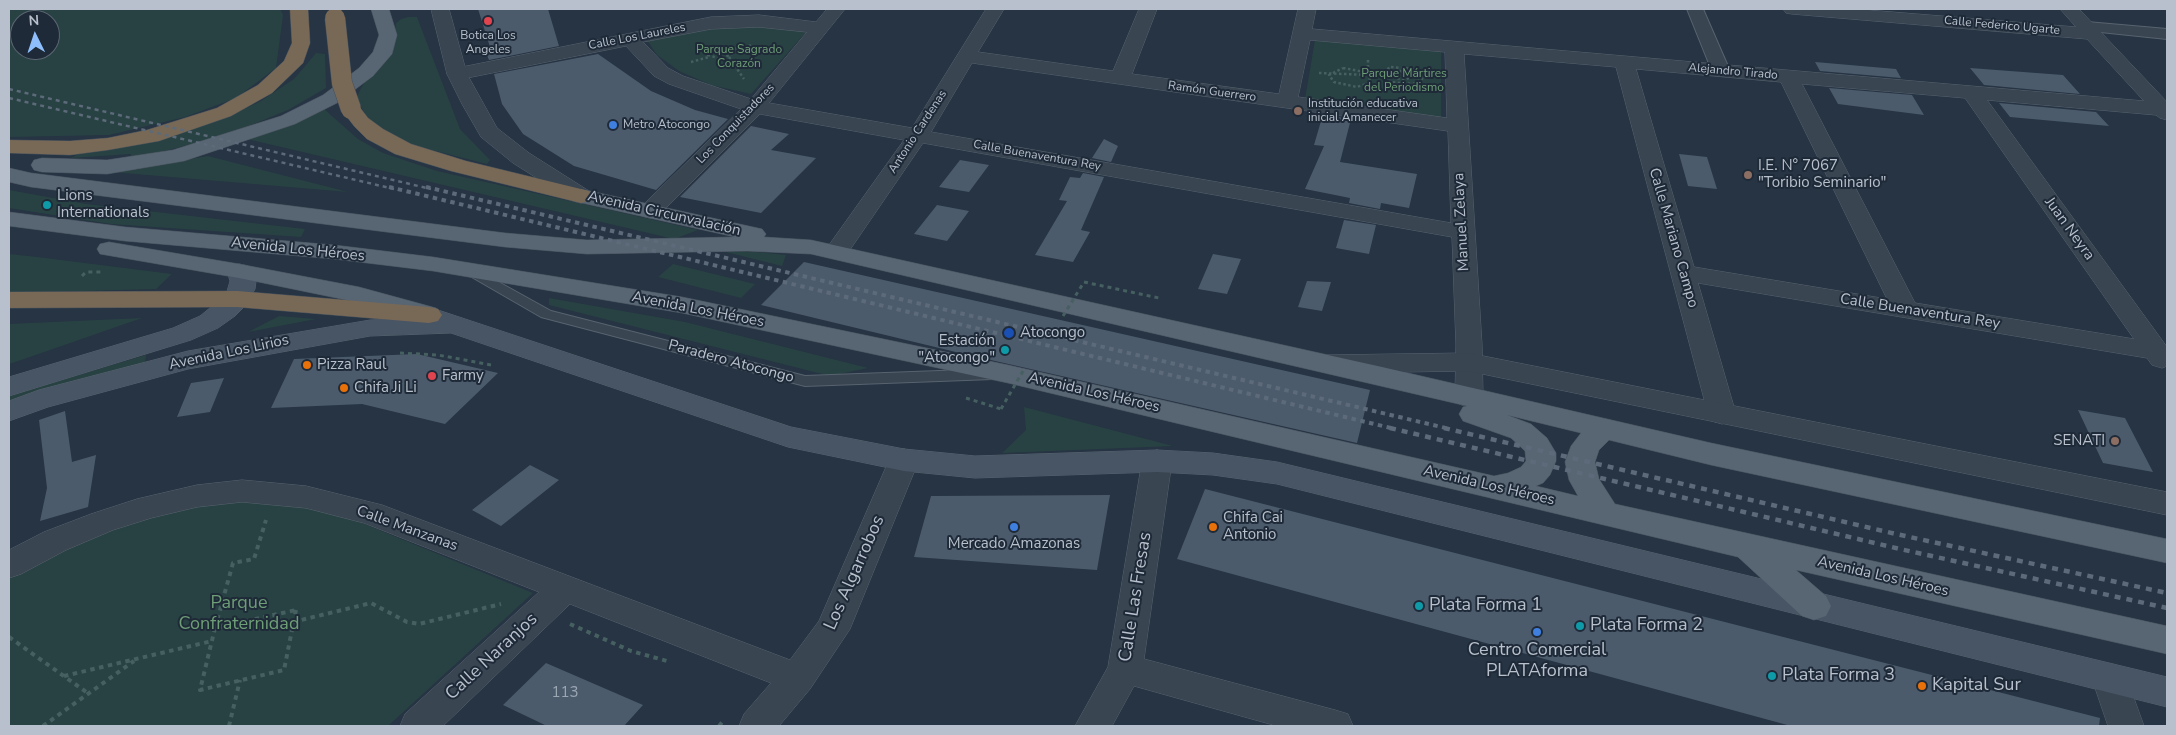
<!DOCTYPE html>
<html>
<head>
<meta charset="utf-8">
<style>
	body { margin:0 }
	#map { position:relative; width:2176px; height:735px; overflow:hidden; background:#263443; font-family:"Nunito Sans",sans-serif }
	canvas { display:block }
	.frame { position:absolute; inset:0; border:10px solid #b7c0cc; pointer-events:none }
	.north { position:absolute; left:10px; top:10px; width:50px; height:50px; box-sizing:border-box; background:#1f2a38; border:1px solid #5c6673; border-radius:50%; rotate:356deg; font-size:14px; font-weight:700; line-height:20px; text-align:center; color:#b7c0cc }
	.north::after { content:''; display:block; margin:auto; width:18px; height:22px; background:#8ebefb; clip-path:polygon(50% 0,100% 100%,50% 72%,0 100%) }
</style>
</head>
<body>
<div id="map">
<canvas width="2176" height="735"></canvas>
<div class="frame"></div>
<div class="north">N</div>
</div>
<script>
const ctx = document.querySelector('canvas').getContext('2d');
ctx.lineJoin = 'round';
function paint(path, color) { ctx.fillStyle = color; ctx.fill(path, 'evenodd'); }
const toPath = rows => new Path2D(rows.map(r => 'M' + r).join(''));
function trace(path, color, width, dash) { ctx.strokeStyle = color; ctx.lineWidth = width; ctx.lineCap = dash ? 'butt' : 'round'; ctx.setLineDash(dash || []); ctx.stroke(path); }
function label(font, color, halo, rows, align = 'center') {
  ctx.font = font + ' "Nunito Sans",sans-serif'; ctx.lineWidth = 4; ctx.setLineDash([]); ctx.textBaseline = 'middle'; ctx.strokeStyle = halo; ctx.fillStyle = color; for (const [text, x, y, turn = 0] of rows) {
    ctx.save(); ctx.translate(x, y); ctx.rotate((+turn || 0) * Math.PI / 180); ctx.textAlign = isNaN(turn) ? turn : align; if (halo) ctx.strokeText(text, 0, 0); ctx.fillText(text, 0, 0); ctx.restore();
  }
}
paint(toPath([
	[9,9,280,9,283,15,276,68,236,98,185,117,109,135,9,137],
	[20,20,50,20,50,50,20,50],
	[408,17,417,17,460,129,490,160,487,164,416,146,383,134,367,117,356,99,361,88,394,38,396,23,401,19],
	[743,24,808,30,751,94,711,85,679,71,657,55,645,37],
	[1315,40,1441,52,1441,119,1305,99],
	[316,53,325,54,326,88,288,110,229,134,161,152,130,157,131,154,71,158,78,154,227,117,261,101,294,79],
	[323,108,358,139,383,153,437,171,698,230,674,239,247,139],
	[208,156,348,192,112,172],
	[9,190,86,204,305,229,301,237,111,224,9,208],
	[746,251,786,255,782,266,726,252],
	[9,254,37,257,172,274,156,289,9,293],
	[673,264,755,284,741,298,658,277],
	[549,298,685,322,868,368,830,376,549,305],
	[279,316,316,319,248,332],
	[142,318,27,358,9,364,9,324],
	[146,355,145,363,9,402,9,396,24,391],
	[1024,407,1173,446,1002,453,1026,430],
	[224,501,279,503,340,514,533,593,388,726,9,726,9,573,32,560,127,520]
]), '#284243');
paint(toPath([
	[478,9,548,9,559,46,489,60,484,48,490,47],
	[598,54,651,91,695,110,728,119,656,190,574,166,523,134,502,104,494,74],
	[1815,62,1896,69,1901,78,1820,71],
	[1970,68,2063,75,2080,94,1984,85],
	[1829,88,1912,95,1924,115,1838,104],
	[1999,103,2096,112,2109,126,2010,117],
	[1337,117,1351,119,1340,162,1417,174,1409,208,1381,203,1380,209,1349,203,1350,198,1305,189,1324,146,1314,145,1321,121,1334,123],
	[751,126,789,134,771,150,816,158,761,213,680,197],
	[1104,139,1118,146,1111,162,1092,158],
	[1679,154,1707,157,1717,189,1688,186],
	[960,160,989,165,969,192,939,187],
	[1083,173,1104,177,1081,230,1090,232,1073,262,1035,255,1067,201,1059,200,1070,177,1080,178],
	[937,205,969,211,947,241,914,234],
	[1344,220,1376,225,1369,254,1336,248],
	[1213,254,1241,259,1227,294,1198,289],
	[804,262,1370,390,1357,443,960,353,761,305],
	[1307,281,1331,282,1322,311,1298,307],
	[417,354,498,373,445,424,362,404,271,408,294,359],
	[224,378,210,412,177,417,191,383],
	[2078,410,2125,418,2153,472,2103,463],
	[65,411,72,462,96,455,88,507,40,521,47,488,39,420],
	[530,465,559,480,501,526,472,510],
	[1205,489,2100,718,2099,726,1791,726,1177,559],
	[1110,495,1097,570,914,557,931,496],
	[546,663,643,705,624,726,547,726,503,705]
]), '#4c5b6c');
const service = toPath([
	[468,265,551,311,805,376,993,369,999,370,1001,374,999,378,993,379,805,386,541,317,463,272,461,269,463,266,468,265]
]);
const pedestrian = toPath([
	[1687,9,1703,9,1730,71,1727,75,1721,76,1715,75,1712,71,1687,9],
	[2087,22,2167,29,2167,39,2081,30,2079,27,2081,24,2087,22]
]);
const minor = toPath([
	[827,9,845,9,769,103,912,128,986,9,1004,9,978,52,1113,71,1139,9,1157,9,1132,74,1279,94,1298,9,1316,9,1312,29,2144,101,2087,39,1792,14,1786,13,1783,9,1855,9,2076,27,2060,9,2079,9,2167,102,2167,120,2160,118,2156,115,1987,100,2167,347,2167,366,2162,368,2152,365,2147,358,1698,283,1736,414,1732,421,1722,424,1712,421,1708,414,1616,67,1464,54,1482,345,1483,397,1479,404,1469,407,1459,404,1455,397,1456,345,1452,237,923,143,845,257,836,259,827,257,824,252,904,140,760,114,658,216,650,218,642,216,638,211,642,206,741,109,669,84,654,76,626,46,457,80,450,78,447,74,450,70,457,68,711,17,759,15,816,22,827,9],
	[759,27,807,32,751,99,683,76,668,68,643,42,711,29,759,27],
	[1310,40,1445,52,1447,118,1298,97,1310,40],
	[972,63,1448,131,1451,223,931,132,972,63],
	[1636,69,1781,82,1887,299,1694,267,1636,69],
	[1802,84,1965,98,2134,339,1915,303,1802,84],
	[904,449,915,452,919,460,850,629,810,689,779,726,739,726,744,714,771,683,570,604,443,726,400,726,405,714,539,592,364,523,306,508,242,502,197,507,151,518,113,530,66,550,21,574,9,578,9,550,44,532,91,514,137,499,197,485,242,480,306,486,382,505,790,660,819,621,889,460,893,452,904,449],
	[1157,450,1168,453,1172,461,1144,659,1335,710,1348,714,1353,726,1277,726,1134,686,1112,726,1075,726,1108,667,1142,461,1146,453,1157,450],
	[2110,664,2123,668,2144,726,2108,726,2092,679,2097,668,2110,664]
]);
const tertiary = toPath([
	[431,9,449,9,467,74,497,128,529,153,589,191,592,196,589,201,581,203,573,201,513,163,481,137,462,104,447,74,431,9],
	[1468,353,2167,492,2167,515,1468,371,1328,373,1318,370,1314,364,1318,358,1328,355,1468,353]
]);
const secondary = toPath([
	[239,264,248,266,251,271,256,281,255,289,246,305,235,316,218,328,191,340,9,396,9,377,173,328,200,316,226,295,230,281,227,271,230,266,239,264],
	[429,307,791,427,904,449,975,456,1157,450,1213,453,1277,462,2167,677,2167,707,1277,484,1213,475,1157,472,975,478,904,471,788,447,451,333,370,336,188,369,48,407,9,421,9,401,39,390,188,351,370,320,418,318,416,315,420,309,429,307]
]);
const primary = toPath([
	[371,9,389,9,397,35,392,54,373,76,337,103,295,124,184,161,107,174,42,172,34,170,31,165,34,160,42,158,107,160,173,150,281,116,323,95,359,68,373,52,379,35,371,9],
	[9,168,31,173,505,233,587,240,735,237,573,201,570,196,573,191,581,189,762,229,766,234,764,237,811,240,1382,367,1711,443,2167,539,2167,563,1711,465,1609,440,1599,450,1595,462,1599,479,1615,504,2167,626,2167,654,1796,570,1826,596,1831,606,1826,616,1814,620,1802,616,1738,557,1008,383,682,313,433,271,334,259,125,241,9,226,9,212,125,227,334,245,433,257,682,297,1008,365,1494,476,1508,473,1521,467,1526,461,1525,451,1511,438,1463,421,1459,414,1463,407,1467,406,811,254,747,251,587,254,505,247,31,187,9,182,9,168],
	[1507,415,1581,433,1571,446,1565,462,1569,480,1578,496,1536,486,1543,483,1550,475,1556,461,1556,453,1547,438,1531,424,1507,415],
	[109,242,239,264,359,287,436,308,440,314,436,320,427,322,356,302,239,278,100,254,97,249,100,244,109,242]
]);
const motorway = toPath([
	[290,9,308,9,310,43,303,63,272,93,231,116,159,141,108,150,70,155,9,153,9,140,70,141,108,138,147,130,217,108,258,85,284,61,292,43,290,9],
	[351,103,358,105,368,118,383,129,411,144,466,161,589,191,592,196,589,201,581,203,451,171,395,154,367,139,354,126,341,109,344,105,351,103],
	[237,291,429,307,438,309,442,315,438,321,429,323,237,307,9,308,9,292,237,291]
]);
trace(service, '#58636f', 2);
trace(pedestrian, '#58636f', 2);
trace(minor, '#58636f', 1);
trace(tertiary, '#58636f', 1);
trace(secondary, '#58636f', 1);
trace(primary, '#47515e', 1);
trace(motorway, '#45505c', 1);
trace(toPath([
	[724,47,734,49,734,53,721,59,708,55,712,50,724,47],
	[734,49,753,45],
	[729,57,744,79],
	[1368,60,1368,74],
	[691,62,709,57],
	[1391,67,1413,69,1422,75,1422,79,1413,84,1390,82,1382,75,1382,72,1391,67],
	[1343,68,1365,72,1370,76,1369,83,1357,87,1334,82,1329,75,1343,68],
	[1400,71,1405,72,1411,77,1404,80,1394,77,1393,74,1400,71],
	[1319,73,1393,76],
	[1411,76,1430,78]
]), '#465f60', 2.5, [2.5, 2.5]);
trace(toPath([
	[82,276,86,272,102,272],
	[1084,282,1159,298],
	[400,353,438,355,491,365],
	[966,398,1001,409]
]), '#465f60', 3, [4, 4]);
trace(toPath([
	[296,610,284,670,200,690,215,628,296,610],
	[293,622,371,603,407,622,419,624,501,604],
	[570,624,631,651,667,661],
	[215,628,233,563,254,559,266,520],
	[9,637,89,694],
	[64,676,212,641],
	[43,726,134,661],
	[229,726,240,680],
	[719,726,724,720]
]), '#465f60', 4, [4.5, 4.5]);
paint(service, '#3a4552');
paint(pedestrian, '#3a4552');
paint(minor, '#3a4552');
paint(tertiary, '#3a4552');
paint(secondary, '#485565');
paint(primary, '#586572');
paint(motorway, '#786957');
trace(toPath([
	[9,89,431,189],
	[9,98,394,189]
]), '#5c6a79', 2.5, [4, 4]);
trace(toPath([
	[389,187,1395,429],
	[426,187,1450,429]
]), '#5c6a79', 4, [4.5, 4.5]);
trace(toPath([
	[1390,428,1900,549,2167,608],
	[1444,428,1896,534,2167,593]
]), '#5c6a79', 4.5, [6, 6]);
const motorwayBridge = toPath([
	[335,18,342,83,351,109]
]);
trace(motorwayBridge, '#45505c', 21, []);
trace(toPath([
	[1063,316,1084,282],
	[1001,409,1023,371]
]), '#465f60', 3, [4, 4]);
trace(motorwayBridge, '#786957', 20);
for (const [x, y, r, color] of [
	[488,21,5,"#e0444e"],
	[1298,111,5,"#8d6e63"],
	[613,125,5,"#3f7fe0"],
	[1748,175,5,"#8d6e63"],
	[47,205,5,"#0f9aa8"],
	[1009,333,6,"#1a4fb4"],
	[1005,350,5,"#0f9aa8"],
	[307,365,5,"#e8710a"],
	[432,376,5,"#e0444e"],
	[344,388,5,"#e8710a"],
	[2115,441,5,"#8d6e63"],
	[1014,527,5,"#3f7fe0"],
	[1213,527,5,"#e8710a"],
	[1419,606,5,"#0f9aa8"],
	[1580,626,5,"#0f9aa8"],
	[1537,632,5,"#3f7fe0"],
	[1772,676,5,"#0f9aa8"],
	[1922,686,5,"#e8710a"]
]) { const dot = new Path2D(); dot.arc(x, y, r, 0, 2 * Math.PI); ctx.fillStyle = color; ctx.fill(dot); trace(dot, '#1f2a38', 2); }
label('12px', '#b7c0cc', '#1f2a38', [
	["Calle Federico Ugarte",2002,26,5],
	["Calle Los Laureles",637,37,-11],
	["Alejandro Tirado",1733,72,5],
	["Ramón Guerrero",1212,92,8],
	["Los Conquistadores",736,124,-46],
	["Antonio Cardenas",918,132,-57],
	["Calle Buenaventura Rey",1037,156,10]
]);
label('12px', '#b7c0cc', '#1f2a38', [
	["Botica Los",488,36,"center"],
	["Angeles",488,50,"center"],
	["Institución educativa",1308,104],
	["inicial Amanecer",1308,118],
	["Metro Atocongo",623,125]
], 'left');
label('12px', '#6e9e76', '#1f2a38', [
	["Parque Sagrado",739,50],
	["Corazón",739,64],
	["Parque Mártires",1404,74],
	["del Periodismo",1404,88]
]);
label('15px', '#b7c0cc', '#1f2a38', [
	["I.E. N° 7067",1758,166],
	["\"Toribio Seminario\"",1758,183],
	["Lions",57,196],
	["Internationals",57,213],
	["Atocongo",1020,333],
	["Estación",995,341,"right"],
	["\"Atocongo\"",995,358,"right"],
	["Pizza Raul",317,365],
	["Farmy",442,376],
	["Chifa Ji Li",354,388],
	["SENATI",2105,441,"right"],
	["Chifa Cai",1223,518],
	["Antonio",1223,535],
	["Mercado Amazonas",1014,544,"center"]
], 'left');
label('15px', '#b7c0cc', '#1f2a38', [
	["Avenida Circunvalación",664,214,13],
	["Manuel Zelaya",1462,222,-93],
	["Juan Neyra",2069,229,54],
	["Calle Mariano Campo",1673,238,74],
	["Avenida Los Héroes",298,250,6],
	["Avenida Los Héroes",698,310,11],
	["Calle Buenaventura Rey",1920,312,9],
	["Avenida Los Lirios",229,353,-12],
	["Paradero Atocongo",731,362,15],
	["Avenida Los Héroes",1094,393,13],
	["Avenida Los Héroes",1489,486,13],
	["Calle Manzanas",407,529,20],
	["Avenida Los Héroes",1883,577,13]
]);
label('15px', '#9ca7b4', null, [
	["113",565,693]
]);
label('18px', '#b7c0cc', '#1f2a38', [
	["Los Algarrobos",855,573,-66],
	["Calle Las Fresas",1136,597,-81],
	["Calle Naranjos",492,657,-43]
]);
label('18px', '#6e9e76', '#1f2a38', [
	["Parque",239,604],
	["Confraternidad",239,625]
]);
label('18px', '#b7c0cc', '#1f2a38', [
	["Plata Forma 1",1429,606],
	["Plata Forma 2",1590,626],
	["Centro Comercial",1537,651,"center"],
	["PLATAforma",1537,672,"center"],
	["Plata Forma 3",1782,676],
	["Kapital Sur",1932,686]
], 'left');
</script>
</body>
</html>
